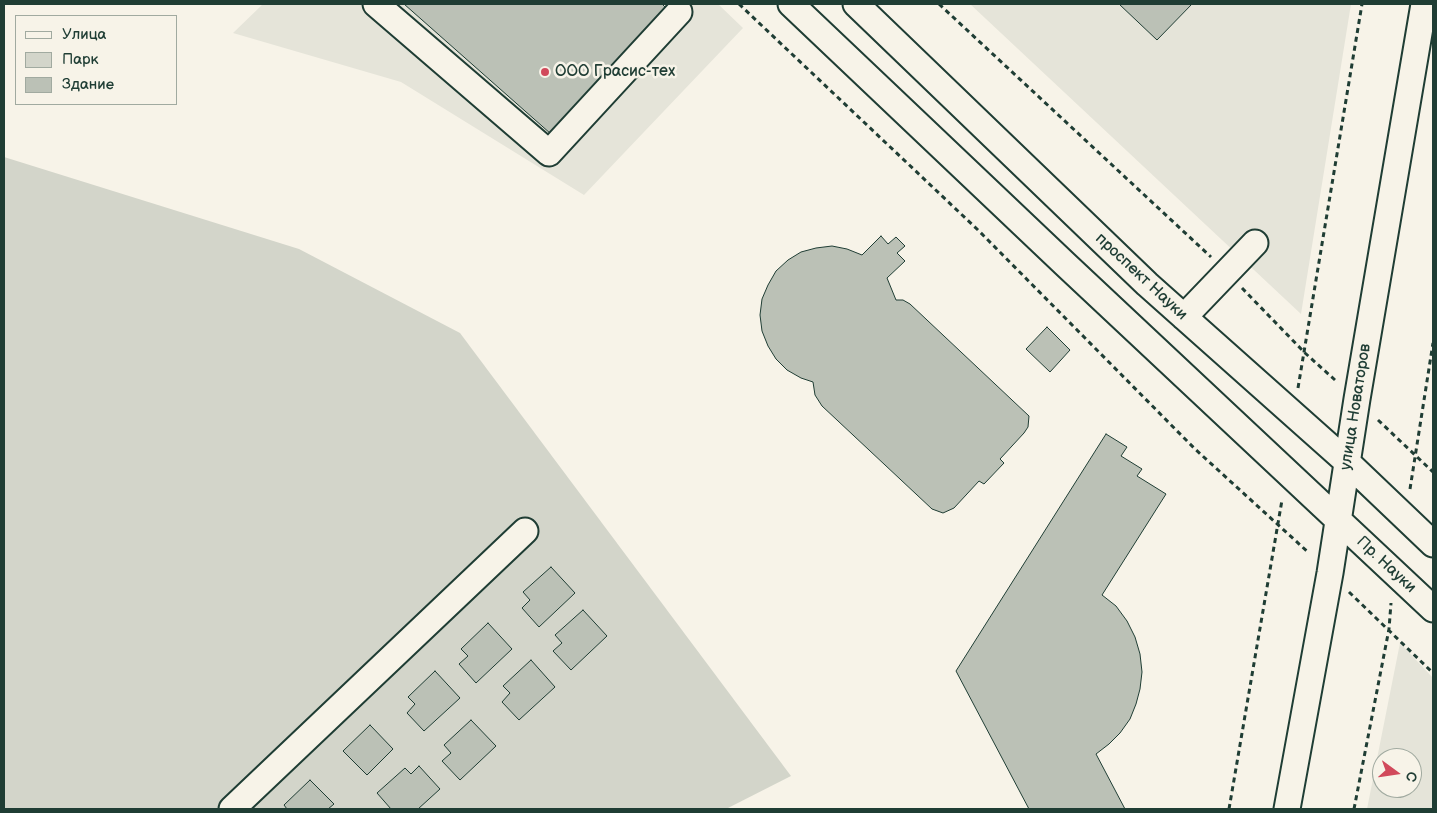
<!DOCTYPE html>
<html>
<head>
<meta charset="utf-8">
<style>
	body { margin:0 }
	#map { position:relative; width:1437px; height:813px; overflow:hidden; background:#f7f3e8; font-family:"Balsamiq Sans",sans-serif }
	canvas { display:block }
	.frame { position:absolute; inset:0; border:5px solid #1f3d34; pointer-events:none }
	.legend { position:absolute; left:15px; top:15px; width:162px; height:90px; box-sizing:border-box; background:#f7f3e8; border:1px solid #a1aaa0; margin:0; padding:6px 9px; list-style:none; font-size:15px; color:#1f3d34 }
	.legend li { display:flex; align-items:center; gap:10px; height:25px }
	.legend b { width:25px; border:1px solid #a1aaa0 }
	.north { position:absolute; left:1372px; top:748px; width:50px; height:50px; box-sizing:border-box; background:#f7f3e8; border:1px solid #a1aaa0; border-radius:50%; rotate:104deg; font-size:14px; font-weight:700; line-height:20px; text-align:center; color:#1f3d34 }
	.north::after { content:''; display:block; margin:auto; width:18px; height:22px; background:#d1495b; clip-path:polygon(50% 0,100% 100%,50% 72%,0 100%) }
</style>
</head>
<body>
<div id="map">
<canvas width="1437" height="813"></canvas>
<div class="frame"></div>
<ul class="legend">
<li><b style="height:6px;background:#f7f3e8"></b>Улица</li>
<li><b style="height:14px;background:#d3d5ca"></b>Парк</li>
<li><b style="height:14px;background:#bbc1b6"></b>Здание</li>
</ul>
<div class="north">С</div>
</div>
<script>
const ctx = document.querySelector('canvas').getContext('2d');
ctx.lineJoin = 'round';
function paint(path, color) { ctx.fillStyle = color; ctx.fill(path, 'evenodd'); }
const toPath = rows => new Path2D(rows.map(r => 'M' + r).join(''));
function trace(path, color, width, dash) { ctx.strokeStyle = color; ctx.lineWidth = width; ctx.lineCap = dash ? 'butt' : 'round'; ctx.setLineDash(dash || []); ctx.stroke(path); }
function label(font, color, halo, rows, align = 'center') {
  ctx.font = font + ' "Balsamiq Sans",sans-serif'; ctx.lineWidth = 5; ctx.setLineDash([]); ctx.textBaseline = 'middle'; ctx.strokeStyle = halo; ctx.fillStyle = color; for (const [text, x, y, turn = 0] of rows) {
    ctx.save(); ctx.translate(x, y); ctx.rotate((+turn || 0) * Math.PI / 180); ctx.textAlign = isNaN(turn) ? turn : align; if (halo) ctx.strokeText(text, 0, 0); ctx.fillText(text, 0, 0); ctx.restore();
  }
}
paint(toPath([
	[263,4,718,4,743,28,584,195,401,82,233,33],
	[970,4,1351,4,1301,314],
	[1400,643,1433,678,1433,809,1367,809],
	[1382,758,1412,758,1412,788,1382,788]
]), '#e5e4d9');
paint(toPath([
	[4,157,299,249,460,333,791,776,726,809,4,809]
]), '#d3d5ca');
const building = toPath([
	[404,4,662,4,667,9,551,134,404,4],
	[1119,4,1192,4,1157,40,1119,4],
	[881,236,888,244,896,237,905,246,897,253,905,261,887,278,896,300,903,300,910,304,1029,416,1028,427,1024,433,1000,459,1004,463,984,484,979,481,954,508,943,513,932,509,822,406,815,395,813,382,801,378,787,370,776,359,768,346,762,331,760,315,762,299,768,285,776,271,788,260,801,252,816,248,832,246,847,249,862,255,881,236],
	[1047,327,1070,350,1050,372,1026,349,1047,327],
	[1106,434,1127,447,1121,456,1142,469,1137,476,1166,494,1102,595,1116,606,1127,621,1135,637,1140,654,1142,672,1140,689,1136,704,1130,719,1120,733,1109,744,1096,754,1125,809,1029,809,956,671,1106,434],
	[551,567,575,593,539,627,522,608,530,600,523,592,551,567],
	[583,610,607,636,571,670,553,651,562,643,555,635,583,610],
	[488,623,512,649,476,683,459,664,468,656,461,649,488,623],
	[531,660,555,687,519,720,502,702,510,693,503,686,531,660],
	[435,671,460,698,424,731,407,713,415,704,408,697,435,671],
	[471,720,496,746,460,780,442,761,451,753,444,745,471,720],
	[370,725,393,749,367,775,343,751,370,725],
	[419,766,440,789,418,809,391,809,377,793,405,768,411,774,419,766],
	[310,780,334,804,328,809,287,809,284,805,310,780]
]);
paint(building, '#bbc1b6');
trace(building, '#1f3d34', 1);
const minor = toPath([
	[376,4,549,153,679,12],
	[791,4,1065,264,1433,609],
	[856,4,1147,284,1347,462,1433,544],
	[1184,317,1255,243],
	[232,809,525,531],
	[1287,809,1330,573,1357,399,1424,4]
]);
trace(minor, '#1f3d34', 29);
trace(toPath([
	[739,4,978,230,1195,449,1309,553],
	[939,4,1211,257],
	[1242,288,1305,353,1335,380],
	[1298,388,1362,4],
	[1378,420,1433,472],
	[1410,489,1433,343],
	[1349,592,1433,673],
	[1229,809,1282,500],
	[1354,809,1389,629,1391,603]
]), '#1f3d34', 3, [5, 4]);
trace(minor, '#f7f3e8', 25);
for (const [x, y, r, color] of [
	[545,72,5,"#d1495b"]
]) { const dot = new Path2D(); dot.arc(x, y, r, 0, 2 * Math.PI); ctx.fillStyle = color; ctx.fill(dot); trace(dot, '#f7f3e8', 2); }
label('16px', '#1f3d34', '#f7f3e8', [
	["ООО Грасис-тех",555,72]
], 'left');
label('16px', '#1f3d34', '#f7f3e8', [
	["проспект Науки",1141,277,43],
	["улица Новаторов",1356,407,-81],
	["Пр. Науки",1386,565,43]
]);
</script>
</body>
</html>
